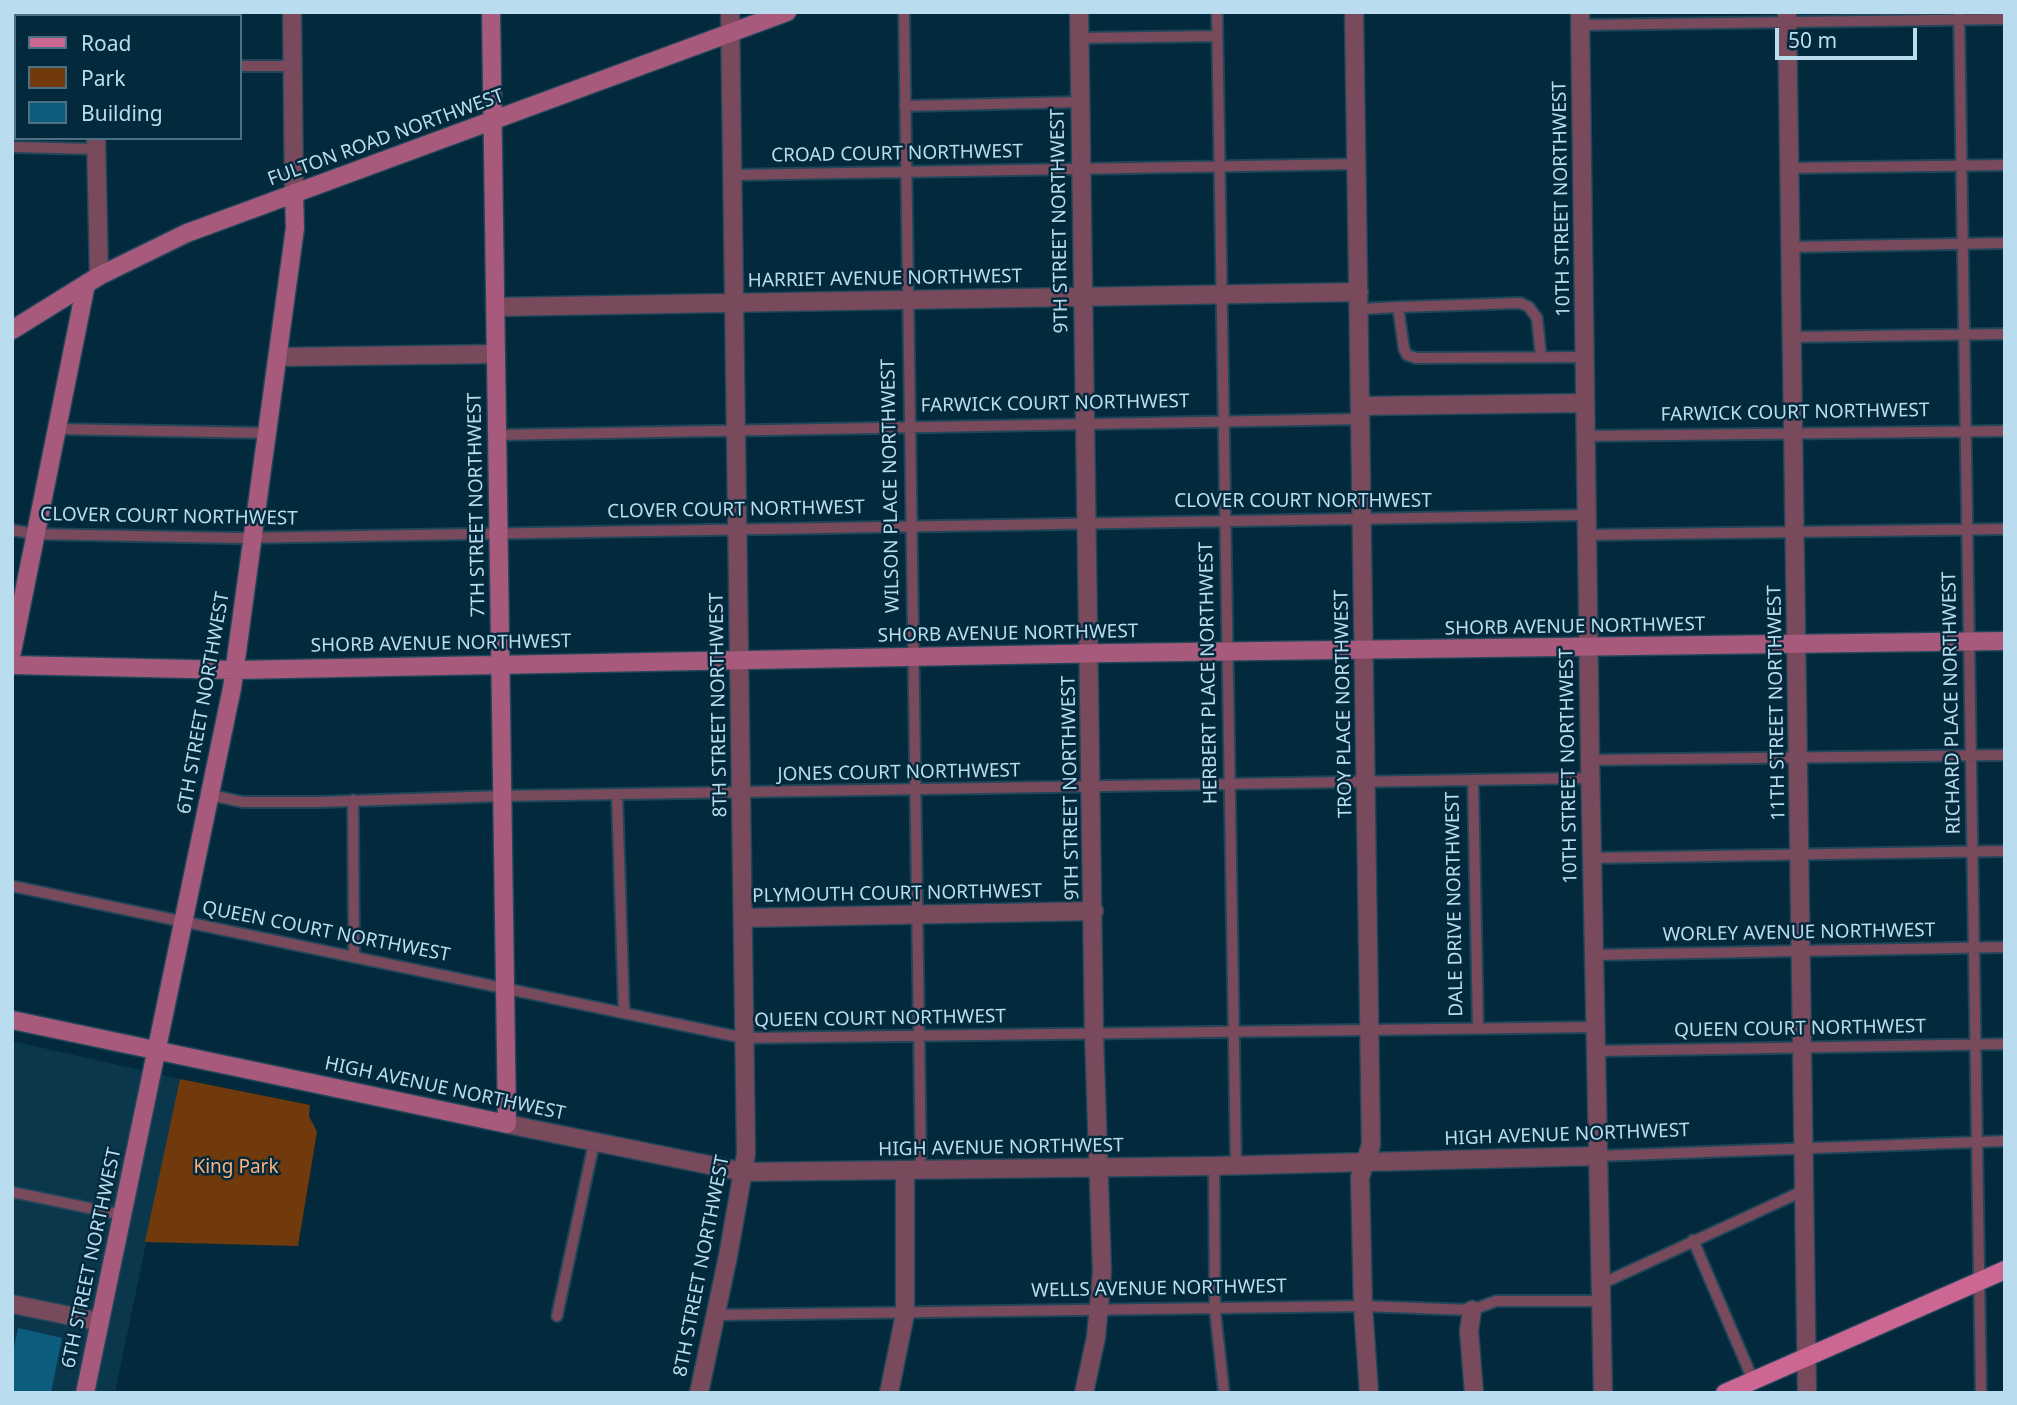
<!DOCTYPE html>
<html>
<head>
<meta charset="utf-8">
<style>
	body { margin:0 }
	#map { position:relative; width:2017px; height:1405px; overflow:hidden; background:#032a3c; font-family:"Noto Sans",sans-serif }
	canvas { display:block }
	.frame { position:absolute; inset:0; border:14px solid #badcef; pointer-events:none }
	.legend { position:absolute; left:14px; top:14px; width:228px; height:126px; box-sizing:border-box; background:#032a3c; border:2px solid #4c7184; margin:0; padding:9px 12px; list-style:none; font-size:21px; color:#badcef }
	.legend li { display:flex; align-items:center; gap:14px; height:35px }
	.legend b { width:35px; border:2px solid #4c7184 }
	.scale { position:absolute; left:1775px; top:28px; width:142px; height:32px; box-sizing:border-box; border:4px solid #badcef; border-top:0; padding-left:9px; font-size:21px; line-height:24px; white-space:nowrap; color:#badcef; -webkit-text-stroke:5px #032a3c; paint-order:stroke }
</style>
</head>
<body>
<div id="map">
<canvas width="2017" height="1405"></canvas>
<div class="frame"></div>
<ul class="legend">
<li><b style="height:9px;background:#cb6792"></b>Road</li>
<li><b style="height:19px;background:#713a0d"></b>Park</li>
<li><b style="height:19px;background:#0c5c7e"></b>Building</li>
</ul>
<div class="scale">50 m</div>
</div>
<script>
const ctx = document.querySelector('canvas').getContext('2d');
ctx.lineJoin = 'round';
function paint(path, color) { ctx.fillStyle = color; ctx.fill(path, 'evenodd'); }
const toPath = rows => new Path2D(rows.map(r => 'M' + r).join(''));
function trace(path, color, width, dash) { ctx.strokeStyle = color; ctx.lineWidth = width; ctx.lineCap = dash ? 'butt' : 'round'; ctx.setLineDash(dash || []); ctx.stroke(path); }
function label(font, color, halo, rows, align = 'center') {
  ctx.font = font + ' "Noto Sans",sans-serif'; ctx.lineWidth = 5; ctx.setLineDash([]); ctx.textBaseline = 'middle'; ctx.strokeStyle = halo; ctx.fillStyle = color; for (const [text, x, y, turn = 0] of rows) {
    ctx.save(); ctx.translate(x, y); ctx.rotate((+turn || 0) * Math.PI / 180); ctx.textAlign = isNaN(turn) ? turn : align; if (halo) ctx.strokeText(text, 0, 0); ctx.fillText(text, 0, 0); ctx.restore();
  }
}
paint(toPath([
	[12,1041,180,1079,115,1393,12,1393]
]), '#0a374c');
paint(toPath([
	[180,1079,310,1105,309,1116,317,1132,298,1246,145,1242]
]), '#713a0d');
paint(toPath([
	[18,1328,62,1338,51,1393,12,1393,12,1357]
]), '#0c5c7e');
const lane = toPath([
	[904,12,921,1169],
	[1217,12,1236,1166],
	[1959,12,1981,1393],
	[1581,25,2005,19],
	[1079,38,1217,36],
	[240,66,292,66],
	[12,68,16,68],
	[905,106,1079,102],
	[12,147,96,149],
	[1790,168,2005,165],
	[731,175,1357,164],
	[1791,247,2005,243],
	[1398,307,1520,303,1529,307,1537,318,1541,357],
	[1360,309,1398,307,1404,349,1407,355,1416,358,1584,357],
	[1792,337,2005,334],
	[58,429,267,433],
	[497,435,1361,419],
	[1585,436,2005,431],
	[12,530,35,534,238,538,1586,515],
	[1587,535,2005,529],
	[1590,760,2005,755],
	[1473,780,1478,1026],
	[210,795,243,802,319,802,502,796,1590,778],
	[617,795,624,1012],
	[353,800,354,955],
	[1592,858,2005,851],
	[12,886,744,1038,1596,1027],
	[1594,955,2005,947],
	[1596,1051,2005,1044],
	[1598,1156,2005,1141],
	[1214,1166,1215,1310,1224,1393],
	[12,1192,123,1215],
	[1693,1240,1753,1380],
	[1601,1284,1805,1190],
	[716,1315,1363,1306,1472,1310,1496,1301,1601,1301],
	[557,1316,594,1143]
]);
const street = toPath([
	[95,12,95,16],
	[292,12,294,193],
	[1079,12,1094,1034,1102,1272,1096,1337,1084,1393],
	[1354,12,1371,1145,1360,1177,1363,1306,1369,1393],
	[1580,12,1590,760,1603,1393],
	[1787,12,1807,1393],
	[96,138,99,276],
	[495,307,1359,292],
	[278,357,496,354],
	[1361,406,1585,403],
	[743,918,1094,911],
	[507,1124,744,1172,1214,1166,1598,1156],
	[12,1304,100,1322],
	[1472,1310,1469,1331,1474,1393],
	[699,1393,728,1256,746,1154,730,12],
	[889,1393,905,1314,905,1170]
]);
const secondary = toPath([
	[12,330,99,276,187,233,787,12],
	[12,652,86,284],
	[12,665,235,670,1111,653,2005,641],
	[12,1020,507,1124,491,12],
	[85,1393,232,688,295,228,294,193]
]);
const primary = toPath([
	[1725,1393,2005,1270]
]);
trace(lane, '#204659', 14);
trace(street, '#204659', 21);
trace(secondary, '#204659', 21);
trace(primary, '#204659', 21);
trace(lane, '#79495c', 10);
trace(street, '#79495c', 18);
trace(secondary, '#a75a7b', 18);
trace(primary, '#cb6792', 18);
label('19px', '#badcef', '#032a3c', [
	["FULTON ROAD NORTHWEST",386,138,-20],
	["CROAD COURT NORTHWEST",897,154,-1],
	["10TH STREET NORTHWEST",1562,199,-91],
	["9TH STREET NORTHWEST",1060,221,-91],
	["HARRIET AVENUE NORTHWEST",885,279,-1],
	["FARWICK COURT NORTHWEST",1055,404,-1],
	["FARWICK COURT NORTHWEST",1795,413,-1],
	["WILSON PLACE NORTHWEST",891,486,-91],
	["CLOVER COURT NORTHWEST",1303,502],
	["7TH STREET NORTHWEST",477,505,-91],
	["CLOVER COURT NORTHWEST",736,510,-1],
	["CLOVER COURT NORTHWEST",169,517,1],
	["SHORB AVENUE NORTHWEST",1575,627,-1],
	["SHORB AVENUE NORTHWEST",1008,634,-1],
	["SHORB AVENUE NORTHWEST",441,644,-1],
	["HERBERT PLACE NORTHWEST",1209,673,-91],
	["6TH STREET NORTHWEST",204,703,-80],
	["11TH STREET NORTHWEST",1777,703,-91],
	["RICHARD PLACE NORTHWEST",1952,703,-91],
	["TROY PLACE NORTHWEST",1344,704,-91],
	["8TH STREET NORTHWEST",719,705,-91],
	["10TH STREET NORTHWEST",1569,766,-91],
	["JONES COURT NORTHWEST",899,773,-1],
	["9TH STREET NORTHWEST",1071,788,-91],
	["PLYMOUTH COURT NORTHWEST",897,894,-1],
	["DALE DRIVE NORTHWEST",1455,904,-91],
	["QUEEN COURT NORTHWEST",326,932,11],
	["WORLEY AVENUE NORTHWEST",1799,933,-1],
	["QUEEN COURT NORTHWEST",880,1019,-1],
	["QUEEN COURT NORTHWEST",1800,1029,-1],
	["HIGH AVENUE NORTHWEST",445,1089,12],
	["HIGH AVENUE NORTHWEST",1567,1135,-2],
	["HIGH AVENUE NORTHWEST",1001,1148,-1],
	["6TH STREET NORTHWEST",92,1258,-78],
	["8TH STREET NORTHWEST",702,1266,-79],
	["WELLS AVENUE NORTHWEST",1159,1289,-1]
]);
label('19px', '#feb07d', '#032a3c', [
	["King Park",236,1168]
]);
</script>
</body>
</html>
